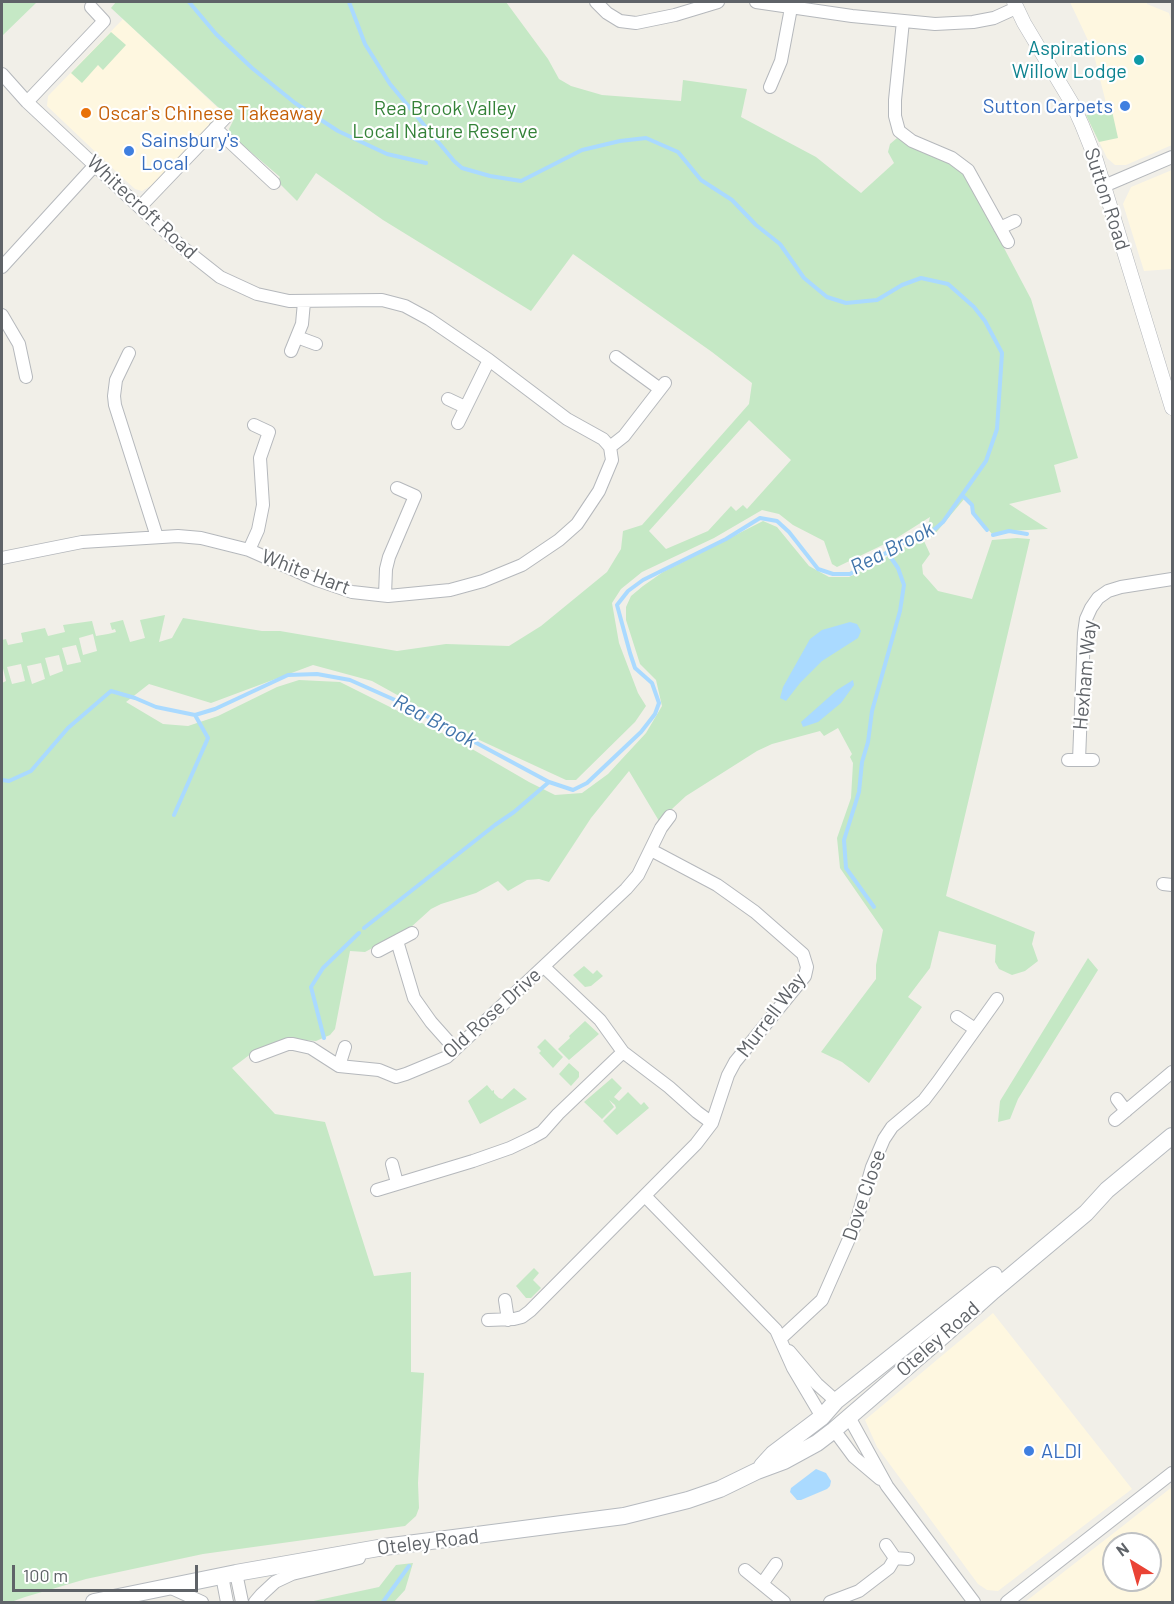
<!DOCTYPE html>
<html>
<head>
<meta charset="utf-8">
<style>
	body { margin:0 }
	#map { position:relative; width:1174px; height:1604px; overflow:hidden; background:#f1efe8; font-family:Barlow,sans-serif }
	canvas { display:block }
	.frame { position:absolute; inset:0; border:3px solid #5f6368; pointer-events:none }
	.north { position:absolute; left:1102px; top:1532px; width:60px; height:60px; box-sizing:border-box; background:#fff; border:2px solid #bfc1c3; border-radius:50%; rotate:323deg; font-size:16px; font-weight:700; line-height:24px; text-align:center; color:#5f6368 }
	.north::after { content:''; display:block; margin:auto; width:21px; height:27px; background:#ea4335; clip-path:polygon(50% 0,100% 100%,50% 72%,0 100%) }
	.scale { position:absolute; left:12px; top:1565px; width:186px; height:27px; box-sizing:border-box; border:3px solid #5f6368; border-top:0; padding-left:8px; font-size:18px; line-height:21px; white-space:nowrap; color:#5f6368; -webkit-text-stroke:4px #fff; paint-order:stroke }
</style>
</head>
<body>
<div id="map">
<canvas width="1174" height="1604"></canvas>
<div class="frame"></div>
<div class="north">N</div>
<div class="scale">100 m</div>
</div>
<script>
const ctx = document.querySelector('canvas').getContext('2d');
ctx.lineJoin = 'round';
function paint(path, color) { ctx.fillStyle = color; ctx.fill(path, 'evenodd'); }
const toPath = rows => new Path2D(rows.map(r => 'M' + r).join(''));
function trace(path, color, width, dash) { ctx.strokeStyle = color; ctx.lineWidth = width; ctx.lineCap = dash ? 'butt' : 'round'; ctx.setLineDash(dash || []); ctx.stroke(path); }
function label(font, color, halo, rows, align = 'center') {
  ctx.font = font + ' Barlow,sans-serif'; ctx.lineWidth = 4.5; ctx.setLineDash([]); ctx.textBaseline = 'middle'; ctx.strokeStyle = halo; ctx.fillStyle = color; for (const [text, x, y, turn = 0] of rows) {
    ctx.save(); ctx.translate(x, y); ctx.rotate((+turn || 0) * Math.PI / 180); ctx.textAlign = isNaN(turn) ? turn : align; if (halo) ctx.strokeText(text, 0, 0); ctx.fillText(text, 0, 0); ctx.restore();
  }
}
paint(toPath([
	[1070,2,1147,2,1147,4,1169,13,1172,24,1172,145,1126,165,1115,165,1107,158,1086,115,1108,111,1093,51],
	[123,19,222,112,152,185,142,191,135,189,124,179,47,106,48,96],
	[1172,170,1172,269,1144,271,1123,204,1131,187],
	[993,1313,1132,1489,998,1591,987,1590,978,1584,877,1447,865,1420],
	[1172,1487,1172,1602,1025,1602,1124,1525],
	[1114,1544,1150,1544,1150,1580,1114,1580]
]), '#fef7e0');
paint(toPath([
	[2,2,37,2,2,36],
	[116,2,506,2,548,59,559,79,571,86,602,95,681,101,683,80,747,89,741,117,816,157,861,193,894,163,888,152,890,144,897,138,944,158,960,167,968,180,1031,299,1078,458,1054,465,1061,492,1009,504,1048,529,1009,531,993,535,973,513,972,505,965,498,934,535,924,541,930,554,922,565,923,574,938,591,972,599,992,540,1017,538,1030,539,946,896,1035,932,1032,944,1038,961,1025,971,1012,975,999,969,995,962,996,945,939,931,930,968,908,997,922,1007,869,1083,842,1062,821,1052,876,979,876,965,883,930,840,868,837,838,851,798,853,763,850,757,852,754,838,728,824,736,820,731,772,744,757,751,686,796,659,821,629,771,591,818,549,882,539,879,527,880,508,891,498,881,476,893,441,904,431,909,410,928,365,952,350,951,335,1029,330,1035,316,1041,288,1039,252,1053,232,1068,275,1114,325,1122,374,1276,411,1272,411,1372,424,1373,418,1483,419,1508,416,1516,405,1526,203,1554,86,1579,25,1597,11,1602,2,1602,2,683,6,681,2,664,2,640,6,639,8,645,23,642,21,633,45,628,48,636,65,632,63,625,92,621,96,636,108,634,116,632,115,629,112,630,110,623,123,620,130,642,145,638,140,620,165,615,159,642,172,638,183,618,262,631,280,631,397,651,446,644,509,646,541,626,607,572,621,549,623,531,642,525,749,404,752,383,712,352,573,254,531,311,383,220,316,173,297,201,277,181,280,177,231,135,229,129,233,121,111,8],
	[749,420,791,460,747,509,743,505,736,511,731,506,708,531,666,549,649,531],
	[762,510,779,514,793,525,824,541,832,564,837,567,895,539,930,517,924,541,897,550,875,565,849,577,829,577,809,566,777,527,763,521,663,572,643,586,631,596,626,607,626,620,640,664,656,680,662,706,646,733,608,774,582,793,555,795,529,782,460,742,340,682,299,680,277,687,218,716,188,726,163,724,126,702,149,684,211,703,313,665,372,681,475,738,566,780,576,780,635,722,646,706,638,693,619,643,612,603,621,589,642,572,714,538],
	[93,634,97,651,83,655,79,638],
	[76,645,81,662,67,665,62,648],
	[59,655,63,671,50,676,45,658],
	[41,663,45,679,32,684,27,666],
	[21,664,25,681,12,684,7,667],
	[111,32,126,45,103,70,98,65,82,83,71,73],
	[1112,111,1118,138,1099,142,1086,115],
	[1088,958,1098,970,1018,1099,1010,1119,998,1122,1000,1101],
	[584,966,593,974,597,970,603,976,591,986,585,987,573,975],
	[585,1021,599,1034,569,1060,558,1049,570,1038,569,1036],
	[545,1039,563,1057,553,1068,539,1053,541,1051,537,1047],
	[569,1063,579,1072,579,1077,571,1086,559,1074],
	[612,1078,622,1088,614,1097,619,1101,628,1092,641,1105,644,1102,649,1108,617,1135,603,1121,616,1108,615,1105,609,1100,614,1107,602,1119,584,1102],
	[487,1085,492,1091,494,1090,494,1093,499,1098,502,1099,514,1088,527,1099,480,1124,468,1101],
	[534,1268,539,1273,533,1280,541,1288,531,1298,526,1298,516,1286],
	[413,1563,405,1590,394,1602,309,1602,379,1587,396,1565]
]), '#c5e8c5');
paint(toPath([
	[850,622,857,624,861,631,858,638,822,661,800,683,786,701,780,698,783,687,810,639,822,630],
	[853,680,854,685,841,703,818,722,803,727,801,722,837,690],
	[816,1469,826,1473,831,1481,830,1486,827,1489,801,1500,797,1500,790,1492,791,1488]
]), '#aadaff');
trace(toPath([
	[189,2,216,34,252,68,295,103,338,131,387,154,426,163],
	[962,495,972,505,973,513,987,530],
	[993,535,1009,531,1027,534],
	[2,780,9,781,31,771,68,728,111,691,135,698,156,707,195,715,215,709,288,675,317,674,350,680,404,704,549,782,573,790,587,783,641,732,655,714,659,703,652,683,635,668,630,653,617,605,628,591,643,580,726,539,760,518,777,521,789,532,818,569,833,574,850,574,903,543,929,534,943,522,986,461,997,429,1002,353,985,321,974,307,948,284,921,278,902,285,877,300,846,303,827,297,804,278,780,244,756,225,732,200,701,180,678,152,646,138,620,141,582,150,521,181,490,176,462,168,454,161,390,84,365,44,349,2],
	[174,815,208,738,195,715],
	[874,907,846,868,844,840,859,792,862,762,868,742,872,711,900,611,904,585,898,568,887,552],
	[364,928,495,825,514,812,549,782],
	[324,1038,311,987,323,968,359,933],
	[383,1602,409,1566]
]), '#aadaff', 4);
const minor = toPath([
	[596,2,607,13,620,21,636,23,675,15,718,2],
	[756,2,852,16,935,24,973,22,994,18,1016,8],
	[903,21,895,100,895,116,899,131,912,141,952,158,968,170,1008,242],
	[2,74,27,102,182,247,220,277,257,294,289,301,382,300,405,306,429,319,489,360,567,419,603,439,610,447],
	[770,87,781,61,791,8],
	[27,102,104,21,91,7],
	[215,128,274,183],
	[1104,186,1172,157],
	[141,206,227,116],
	[1000,228,1015,221],
	[2,267,96,164],
	[2,315,19,344,26,377],
	[297,337,316,344],
	[291,351,302,324,304,302],
	[129,353,116,380,114,396,115,405,157,537],
	[616,357,660,389],
	[448,399,465,407],
	[458,423,489,360],
	[610,447,624,436,665,383],
	[249,550,258,530,263,505,260,458,269,432,254,425],
	[2,558,82,542,178,536,201,538,249,550,317,580,352,592,388,596,450,590,483,581,522,565,559,540,577,524,599,491,612,460,610,447],
	[385,595,386,569,389,557,415,496,397,488],
	[1068,760,1093,760],
	[1079,760,1084,633,1086,619,1091,608,1098,598,1108,591,1121,587,1172,579],
	[1163,884,1172,885],
	[397,941,414,998,431,1022,455,1049],
	[378,951,412,933],
	[544,967,600,1020,623,1052,669,1087,697,1112,712,1123],
	[957,1017,975,1029],
	[256,1056,288,1044,293,1044,311,1048,339,1066,379,1070,396,1077,406,1074,447,1057,626,889,638,875,661,828,670,816],
	[339,1066,345,1047],
	[1117,1099,1126,1111],
	[1115,1120,1172,1072],
	[392,1164,397,1183],
	[377,1190,473,1161,510,1148,531,1138,542,1132,558,1114,623,1052],
	[646,1197,776,1330,793,1368,822,1417],
	[505,1300,508,1320],
	[488,1320,514,1319,522,1317,530,1311,696,1144,712,1123,728,1075,735,1062,805,976,807,967,803,954,755,912,717,885,651,850],
	[781,1338,822,1300,856,1223,872,1167,884,1139,892,1127,924,1100,937,1083,997,999],
	[789,1351,817,1384,836,1401],
	[849,1417,887,1486,974,1602],
	[834,1430,854,1457,880,1479],
	[895,1558,908,1559],
	[745,1570,784,1602],
	[236,1573,242,1602],
	[222,1576,227,1602],
	[762,1584,776,1564],
	[169,1587,202,1602],
	[255,1602,261,1595,275,1582,292,1574,359,1558],
	[830,1602,859,1591,889,1568,895,1558,886,1545],
	[1007,1602,1172,1473]
]);
const tertiary = toPath([
	[1014,2,1024,23,1073,105,1082,125,1096,160,1172,408]
]);
const secondary = toPath([
	[762,1466,773,1454,822,1417,836,1401,994,1275],
	[94,1602,236,1573,384,1547,624,1516,688,1500,720,1489,757,1471,784,1461,817,1443,834,1430,943,1336,993,1291,1086,1213,1107,1190,1172,1136]
]);
trace(minor, '#b5b8bc', 14);
trace(tertiary, '#b5b8bc', 15);
trace(secondary, '#b6babf', 18);
trace(minor, '#fff', 12);
trace(tertiary, '#fff', 14);
trace(secondary, '#fff', 16);
for (const [x, y, r, color] of [
	[1139,60,6,"#0f9aa8"],
	[1125,106,6,"#3f7fe0"],
	[86,113,6,"#e8710a"],
	[129,151,6,"#3f7fe0"],
	[1029,1451,6,"#3f7fe0"]
]) { const dot = new Path2D(); dot.arc(x, y, r, 0, 2 * Math.PI); ctx.fillStyle = color; ctx.fill(dot); trace(dot, '#fff', 2); }
label('20px', '#0d838f', '#fff', [
	["Aspirations",1127,48],
	["Willow Lodge",1127,71]
], 'right');
label('20px', '#366cbe', '#fff', [
	["Sutton Carpets",1113,106,"right"],
	["Sainsbury's",141,140],
	["Local",141,163],
	["ALDI",1041,1451]
], 'left');
label('20px', '#348238', '#fff', [
	["Rea Brook Valley",445,108],
	["Local Nature Reserve",445,131]
]);
label('20px', '#c56008', '#fff', [
	["Oscar's Chinese Takeaway",98,113]
], 'left');
label('20px', '#5f6368', '#fff', [
	["Sutton Road",1107,199,72],
	["Whitecroft Road",142,207,43],
	["White Hart",306,572,21],
	["Hexham Way",1085,675,-85],
	["Old Rose Drive",492,1013,-42],
	["Murrell Way",771,1015,-53],
	["Dove Close",864,1195,-71],
	["Oteley Road",938,1339,-41],
	["Oteley Road",428,1542,-7]
]);
label('italic 21px', '#4174aa', '#fff', [
	["Rea Brook",892,548,-27],
	["Rea Brook",435,721,28]
]);
</script>
</body>
</html>
